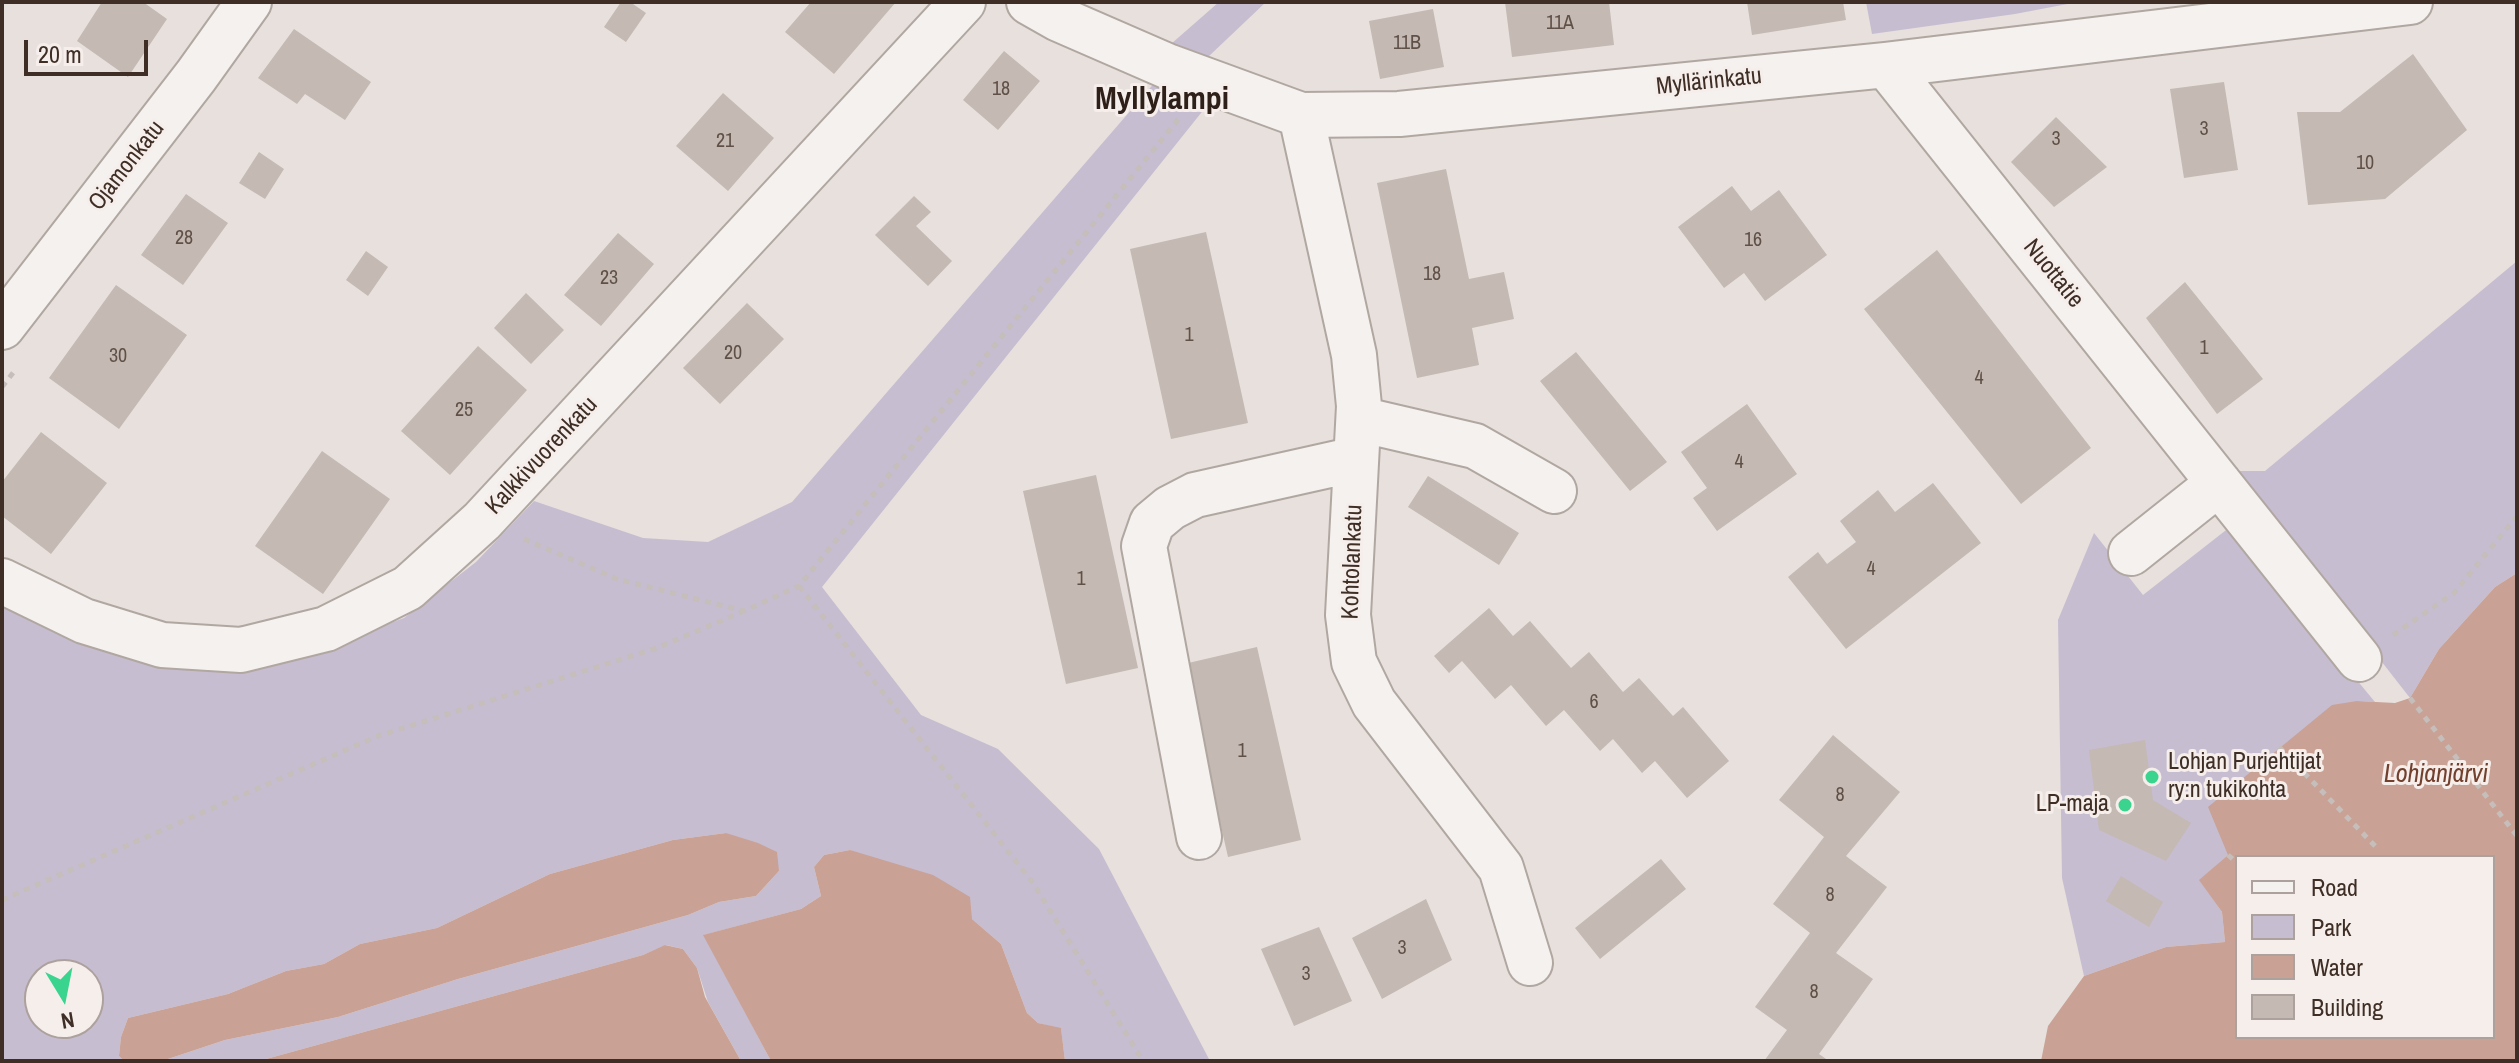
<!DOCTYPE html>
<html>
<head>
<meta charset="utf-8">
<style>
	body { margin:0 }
	#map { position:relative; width:2519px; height:1063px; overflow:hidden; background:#e7e0dc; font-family:"Archivo Narrow",sans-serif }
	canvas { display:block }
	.frame { position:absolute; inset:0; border:4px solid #3e2e25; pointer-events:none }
	.legend { position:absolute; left:2235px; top:855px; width:260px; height:184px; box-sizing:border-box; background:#f5eeeb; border:2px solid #aca19c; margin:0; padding:10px 14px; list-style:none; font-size:24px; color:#3e2e25 }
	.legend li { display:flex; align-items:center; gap:16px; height:40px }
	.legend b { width:40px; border:2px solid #aca19c }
	.north { position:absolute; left:24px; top:959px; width:80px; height:80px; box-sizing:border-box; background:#f5eeeb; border:2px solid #aca19c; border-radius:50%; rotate:170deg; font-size:22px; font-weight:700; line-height:32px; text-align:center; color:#3e2e25 }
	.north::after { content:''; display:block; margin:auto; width:28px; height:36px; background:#3ad48f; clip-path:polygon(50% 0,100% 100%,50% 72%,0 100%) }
	.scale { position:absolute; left:24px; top:40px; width:124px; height:36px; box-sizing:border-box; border:4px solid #3e2e25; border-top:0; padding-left:10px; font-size:24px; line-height:28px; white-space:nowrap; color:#3e2e25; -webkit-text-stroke:6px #f5eeeb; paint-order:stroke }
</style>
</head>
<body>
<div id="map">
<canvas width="2519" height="1063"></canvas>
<div class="frame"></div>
<ul class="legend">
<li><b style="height:10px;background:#f5f1ef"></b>Road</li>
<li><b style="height:22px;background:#c6bdd1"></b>Park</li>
<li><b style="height:22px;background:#c9a195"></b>Water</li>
<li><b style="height:22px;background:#c4b9b3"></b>Building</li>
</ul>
<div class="north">N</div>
<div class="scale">20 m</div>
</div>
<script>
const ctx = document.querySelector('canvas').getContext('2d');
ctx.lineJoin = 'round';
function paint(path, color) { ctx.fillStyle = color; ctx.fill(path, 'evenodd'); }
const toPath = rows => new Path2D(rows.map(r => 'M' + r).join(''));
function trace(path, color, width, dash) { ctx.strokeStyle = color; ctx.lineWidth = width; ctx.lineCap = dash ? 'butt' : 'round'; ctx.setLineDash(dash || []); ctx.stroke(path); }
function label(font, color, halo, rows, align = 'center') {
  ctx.font = font + ' "Archivo Narrow",sans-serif'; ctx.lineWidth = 6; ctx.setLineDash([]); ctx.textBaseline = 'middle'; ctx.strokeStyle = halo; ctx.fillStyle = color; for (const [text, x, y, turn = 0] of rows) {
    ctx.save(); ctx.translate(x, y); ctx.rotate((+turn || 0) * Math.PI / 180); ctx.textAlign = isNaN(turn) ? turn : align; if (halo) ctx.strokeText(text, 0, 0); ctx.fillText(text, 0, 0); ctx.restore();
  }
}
paint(toPath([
	[1219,2,1266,2,1208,57,1171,44],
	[1866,2,2078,2,2015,14,1872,34],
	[1157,80,1205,108,822,587,921,715,998,749,1099,849,1210,1061,1065,1061,1061,1029,1038,1023,1027,1013,1001,944,972,919,850,850,824,855,814,867,821,896,801,909,704,935,771,1061,741,1061,708,1002,697,968,683,949,666,945,643,955,259,1061,162,1061,225,1040,338,1017,458,979,688,915,719,902,756,896,779,871,726,833,673,840,550,874,437,928,360,944,324,964,286,971,228,994,128,1018,121,1037,119,1056,124,1061,2,1061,2,605,85,642,164,668,246,669,315,651,404,618,476,562,534,501,643,538,708,542,792,502],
	[40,975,88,975,88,1023,40,1023],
	[2517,261,2517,573,2495,587,2439,649,2410,698,2233,471,2265,471],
	[2230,527,2375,702,2357,701,2228,855,2200,880,2222,912,2225,942,2166,947,2084,976,2062,878,2058,620,2094,533,2143,595]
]), '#c6bdd1');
paint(toPath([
	[2517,573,2517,1061,2041,1061,2048,1026,2084,976,2166,947,2225,942,2222,912,2199,880,2228,855,2208,807,2332,705,2357,701,2395,703,2410,698,2439,649,2495,587],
	[2237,857,2493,857,2493,1037,2237,1037],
	[726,833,758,843,777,852,779,871,756,896,719,902,688,915,458,979,338,1017,225,1040,162,1061,124,1061,119,1056,121,1037,128,1018,228,994,286,971,324,964,360,944,437,928,550,874,673,840],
	[850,850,933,875,970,897,972,919,1001,944,1027,1013,1038,1023,1061,1028,1065,1061,771,1061,703,935,801,909,821,896,814,867,824,855],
	[665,945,683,949,697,968,705,997,741,1061,259,1061,643,955]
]), '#c9a195');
paint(toPath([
	[102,2,143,2,167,19,128,77,77,41],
	[621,2,630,2,646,13,626,42,604,27],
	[811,2,896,2,834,74,785,32],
	[1505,2,1609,2,1614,45,1512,57],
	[1747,2,1843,2,1846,20,1752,35],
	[1433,9,1444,67,1380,79,1369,21],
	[294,29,371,82,345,120,305,94,297,104,258,78],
	[1004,51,1040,81,998,130,963,100],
	[2413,54,2467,130,2385,199,2308,205,2297,112,2340,112],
	[2224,82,2238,170,2184,178,2170,89],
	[723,93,774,138,728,191,676,146],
	[2056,117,2107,167,2054,207,2011,162],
	[259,152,284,169,265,199,239,183],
	[1446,169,1469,279,1504,272,1514,319,1472,328,1479,365,1417,378,1377,183],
	[1732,186,1751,211,1779,190,1827,255,1765,301,1744,273,1724,288,1678,227],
	[186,194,228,223,183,285,141,255],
	[914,196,931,212,916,226,952,261,928,286,875,235],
	[1206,232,1248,423,1171,439,1130,249],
	[618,233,654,264,601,326,564,295],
	[1937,250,2091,448,2021,504,1864,309],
	[366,251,388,267,368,296,346,280],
	[2185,282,2263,379,2217,414,2146,318],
	[116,285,187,335,119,429,49,378],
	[526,293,564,330,531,364,494,328],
	[747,303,784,339,720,404,683,368],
	[478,346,527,390,450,475,401,431],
	[1576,352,1667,462,1630,491,1540,381],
	[1747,404,1797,474,1717,531,1693,498,1707,488,1681,452],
	[41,432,107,483,51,554,2,516,2,482],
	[322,451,390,499,323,594,255,546],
	[1096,475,1138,668,1066,684,1023,491],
	[1428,476,1519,533,1499,565,1408,507],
	[1933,483,1981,543,1846,649,1788,577,1818,552,1827,564,1856,542,1840,521,1878,490,1895,512],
	[1489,608,1513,636,1530,621,1571,668,1589,652,1623,692,1639,678,1673,716,1683,707,1729,761,1687,798,1655,761,1642,773,1613,739,1600,751,1564,710,1546,726,1511,685,1495,699,1462,661,1449,673,1434,656],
	[1257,647,1301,840,1228,857,1184,664],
	[1833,735,1900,792,1846,856,1887,887,1836,953,1873,979,1819,1054,1829,1061,1764,1061,1787,1030,1755,1007,1810,933,1773,904,1824,837,1779,800],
	[2145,740,2153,800,2191,823,2166,861,2099,830,2089,750],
	[1661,859,1686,889,1600,959,1575,928],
	[2121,876,2163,902,2149,927,2106,901],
	[1426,899,1452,960,1382,999,1352,938],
	[1319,927,1352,1001,1294,1026,1261,949]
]), '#c4b9b3');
const minor = toPath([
	[1029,2,1059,19,1167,66,1301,115,1399,114,1886,65,2410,2],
	[1886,65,2359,659],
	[1301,115,1354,355,1359,406,1348,615,1354,662,1374,703,1501,868,1530,963],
	[2,327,196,76,249,2],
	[1359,419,1475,446,1554,491],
	[2131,553,2219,483],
	[2,581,84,621,162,645,241,650,326,629,408,588,482,521,963,2],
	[1199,837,1144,546,1152,523,1170,508,1195,495,1356,459]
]);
trace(minor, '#b1a7a1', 48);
trace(toPath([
	[2,387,16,369],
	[524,539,617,579,744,611,799,586,1181,116],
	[799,586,1033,883,1143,1061],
	[2393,635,2454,593,2517,516],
	[2410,698,2517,836],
	[2279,747,2378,849],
	[2228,855,2237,863],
	[2,900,378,736,657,648,742,612]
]), '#c5beba', 5, [6, 6]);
trace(minor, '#f5f1ef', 44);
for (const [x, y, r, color] of [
	[2152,777,8,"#3ad48f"],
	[2125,805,8,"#3ad48f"]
]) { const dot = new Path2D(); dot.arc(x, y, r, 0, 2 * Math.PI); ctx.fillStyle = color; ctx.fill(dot); trace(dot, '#f5eeeb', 3); }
label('20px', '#605148', null, [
	["11A",1560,24],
	["11B",1407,44],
	["18",1001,90],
	["3",2204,130],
	["3",2056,140],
	["21",725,142],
	["10",2365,164],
	["28",184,239],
	["16",1753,241],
	["18",1432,275],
	["23",609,279],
	["1",1189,336],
	["1",2204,349],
	["20",733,354],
	["30",118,357],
	["4",1979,379],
	["25",464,411],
	["4",1739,463],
	["4",1871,570],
	["1",1081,580],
	["6",1594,703],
	["1",1242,752],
	["8",1840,796],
	["8",1830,896],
	["3",1402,949],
	["3",1306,975],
	["8",1814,993]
]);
label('24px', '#3e2e25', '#f5eeeb', [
	["Myllärinkatu",1709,82,-6],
	["Ojamonkatu",127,166,-52],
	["Nuottatie",2053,274,51],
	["Kalkkivuorenkatu",542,456,-47],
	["Kohtolankatu",1353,562,-88]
]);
label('24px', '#3e2e25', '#f5eeeb', [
	["Lohjan Purjehtijat",2168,763],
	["ry:n tukikohta",2168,791],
	["LP-maja",2109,805,"right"]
], 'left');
label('italic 26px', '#73402e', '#f5eeeb', [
	["Lohjanjärvi",2436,775]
]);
label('bold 32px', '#2e2018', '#f5eeeb', [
	["Myllylampi",1162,100]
]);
</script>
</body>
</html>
